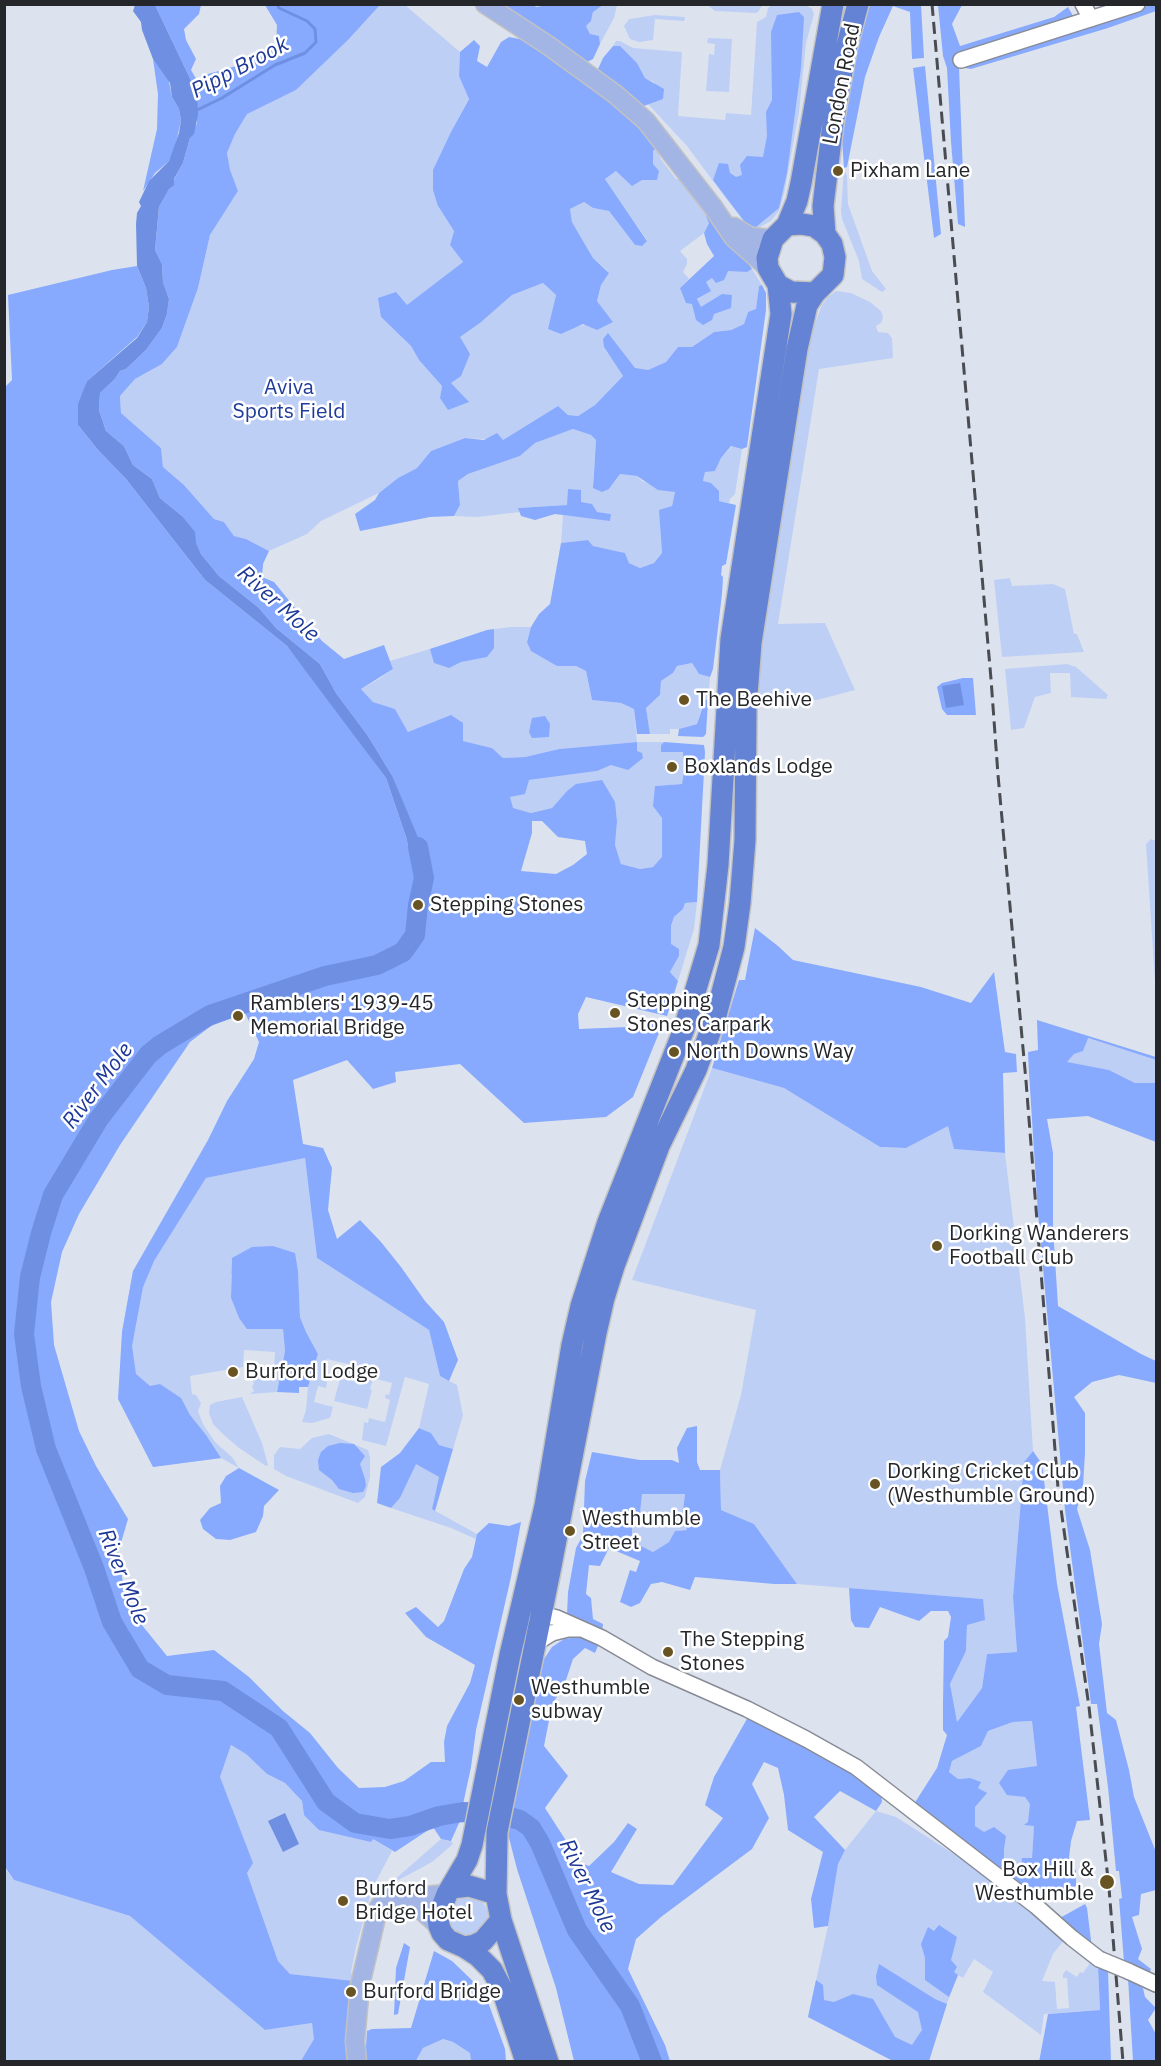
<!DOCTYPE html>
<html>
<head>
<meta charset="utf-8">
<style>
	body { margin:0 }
	#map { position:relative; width:1161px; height:2066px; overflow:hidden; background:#dde3ee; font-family:"IBM Plex Sans",sans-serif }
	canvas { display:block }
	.frame { position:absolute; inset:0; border:6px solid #24262a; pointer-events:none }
</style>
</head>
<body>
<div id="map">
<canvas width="1161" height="2066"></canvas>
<div class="frame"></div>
</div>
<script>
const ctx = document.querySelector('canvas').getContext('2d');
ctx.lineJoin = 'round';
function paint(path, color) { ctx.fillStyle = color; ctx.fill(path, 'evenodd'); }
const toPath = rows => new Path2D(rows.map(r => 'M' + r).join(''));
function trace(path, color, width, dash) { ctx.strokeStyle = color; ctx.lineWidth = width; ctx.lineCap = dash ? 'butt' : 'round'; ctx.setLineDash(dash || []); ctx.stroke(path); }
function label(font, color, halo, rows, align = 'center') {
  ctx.font = font + ' "IBM Plex Sans",sans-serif'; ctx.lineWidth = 5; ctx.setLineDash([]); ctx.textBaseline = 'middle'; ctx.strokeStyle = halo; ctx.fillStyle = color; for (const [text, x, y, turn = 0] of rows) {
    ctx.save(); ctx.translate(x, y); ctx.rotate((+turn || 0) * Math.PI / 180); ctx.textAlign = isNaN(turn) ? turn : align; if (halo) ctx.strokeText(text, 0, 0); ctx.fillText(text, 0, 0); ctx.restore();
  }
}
paint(toPath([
	[380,5,405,5,460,52,459,76,469,98,452,130,438,206,454,231,450,245,463,262,407,306,381,317,411,346,419,360,442,386,440,398,451,383,460,337,480,323,512,295,543,283,556,295,549,329,613,322,597,301,601,285,609,272,593,258,572,222,570,209,584,202,593,208,609,211,635,245,642,246,647,240,605,179,616,171,642,180,659,171,653,165,653,151,658,146,660,158,676,179,682,179,709,214,709,223,704,233,680,251,687,259,687,264,683,272,689,279,680,288,697,300,710,291,705,282,712,278,728,270,746,272,752,269,762,285,759,286,756,310,748,312,744,324,731,330,714,332,692,347,678,347,666,362,648,370,635,369,608,334,604,347,623,376,595,405,578,416,568,415,558,406,503,440,465,438,431,451,417,468,398,478,379,493,321,521,307,534,269,551,246,539,234,536,224,522,214,519,184,485,163,467,161,448,121,413,120,396,135,379,162,364,177,347,198,288,210,235,238,191,229,170,227,153,235,134,247,113,296,90,348,40],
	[603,5,617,5,614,18,600,44,599,37,590,34,586,26,591,21,593,12],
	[707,5,708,4,762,5,759,11,756,13,715,11],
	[772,5,806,5,812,9,814,14,806,43,799,112,784,194,779,211,771,221,758,228,753,228,747,225,728,201,687,146,647,103,663,99,654,82,645,78,637,63,613,46,616,41,620,41,633,48,682,52,678,116,725,120,726,113,751,115,757,22,766,17,768,8],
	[655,15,685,17,684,21,655,19,653,40,639,42,630,39,624,26,629,19],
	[708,38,732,39,729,92,706,91,709,54,714,55,715,44,707,43],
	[844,168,847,176,848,204,872,271,886,289,882,292,862,279,859,261,842,219,841,211],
	[836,291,851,293,870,302,881,311,883,317,881,323,876,326,878,332,888,333,892,338,893,358,819,369,778,624,825,623,855,690,817,700,765,704,757,697,767,602,809,339,822,305,828,297],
	[573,429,591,435,596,440,593,482,609,489,620,474,637,476,642,481,675,492,672,506,660,524,662,553,654,563,640,568,629,563,625,553,593,546,588,540,561,543,563,515,610,520,611,514,596,512,581,502,581,491,567,505,518,508,520,512,477,517,454,516,460,505,458,481,468,474,520,456,535,443],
	[732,446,742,449,735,494,730,499,729,503,719,501,703,481,705,471,715,471,721,458],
	[1010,578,1012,586,1053,584,1065,589,1074,634,1077,634,1084,652,1002,657,994,580],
	[511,627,531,627,527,642,557,666,576,666,586,671,592,700,621,703,634,709,637,742,664,742,661,745,683,752,684,771,682,784,655,786,662,818,662,858,653,867,640,869,621,864,615,845,617,822,567,791,552,808,531,813,512,808,510,797,529,780,597,771,637,751,637,742,559,749,525,757,503,758,492,748,463,741,408,732,395,709,373,702,361,689,379,679,393,669,390,661,456,641,487,630],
	[692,663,699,674,710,677,708,700,704,701,697,724,679,729,670,729,670,734,650,734,646,708,660,695,661,681,673,673,677,666],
	[1067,664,1076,667,1108,695,1106,699,1071,697,1070,673,1050,673,1051,693,1035,697,1024,728,1011,730,1005,669],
	[1151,839,1156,841,1156,997,1146,844],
	[697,902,694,929,678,981,670,972,679,956,671,944,671,926,674,917,683,909,685,903],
	[1087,1038,1156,1060,1156,1083,1135,1083,1109,1070,1066,1063],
	[712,1068,784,1088,880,1147,906,1148,949,1125,954,1149,1005,1153,1025,1318,1033,1451,1024,1462,1013,1597,1017,1652,987,1654,982,1688,956,1723,950,1684,966,1651,967,1625,983,1599,797,1584,754,1524,721,1510,720,1470,741,1395,756,1310,632,1280],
	[305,1158,317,1258,429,1330,440,1376,457,1385,463,1415,453,1449,439,1445,431,1433,419,1428,429,1384,405,1377,386,1446,362,1440,364,1422,368,1423,369,1418,385,1422,390,1400,385,1398,386,1394,389,1395,392,1383,373,1378,370,1389,372,1390,367,1409,334,1401,340,1379,344,1380,348,1364,327,1359,321,1380,327,1382,326,1388,318,1386,314,1402,333,1407,330,1418,312,1423,302,1422,306,1410,308,1387,318,1354,306,1332,300,1317,298,1271,231,1275,231,1298,239,1318,283,1329,285,1351,277,1392,250,1394,254,1391,252,1387,254,1383,252,1379,254,1368,274,1368,275,1352,244,1350,243,1367,190,1376,192,1394,196,1395,201,1403,198,1411,203,1424,215,1442,232,1457,239,1468,221,1458,153,1467,122,1332,133,1271,154,1261,206,1178],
	[242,1397,262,1443,268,1465,266,1466,239,1448,224,1435,213,1424,209,1413,210,1405,216,1402],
	[329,1434,368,1450,370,1457,370,1477,365,1497,358,1503,286,1476,274,1469,274,1455,280,1447,300,1449,312,1438],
	[416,1463,439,1477,432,1509,477,1534,476,1539,451,1528,391,1508,400,1498],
	[642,1494,685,1494,682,1518,687,1530,675,1531,669,1542,653,1552,637,1544,632,1535,632,1525,640,1514],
	[1032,1721,1038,1775,1032,1858,1021,1868,1004,1865,1004,1849,975,1826,975,1807,978,1788,970,1778,958,1779,949,1772,952,1761,981,1746,988,1731,1013,1722],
	[231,1745,246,1754,267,1774,285,1783,302,1801,304,1815,373,1839,392,1851,372,1889,356,1947,351,1972,354,1981,290,1974,278,1961,247,1873,220,1777],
	[876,1811,896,1817,968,1863,1029,1908,1065,1939,1053,1954,1042,1981,1055,1982,1057,2009,1069,2008,1067,1978,1063,1978,1063,1974,1066,1970,1077,1977,1080,1972,1083,1973,1092,1960,1098,1966,1100,2010,1044,2014,1041,2035,983,1992,993,1972,974,1959,963,1978,958,1975,939,2024,929,2061,893,2061,808,2017,828,1926,838,1863,845,1850],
	[441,1839,451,1841,453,1844,432,1862,395,1882,393,1881],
	[4,1867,14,1880,130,1916,265,2030,312,2023,315,2039,305,2058,301,2062,5,2061],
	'446 1916a21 21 0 1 1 42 0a21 21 0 1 1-42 0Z',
	[442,2039,453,2042,470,2053,471,2061,416,2062,423,2048]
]), '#becff6');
paint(toPath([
	[549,4,603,5,593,12,591,21,586,26,590,34,599,36,600,44,593,59,587,62,498,5,531,5,537,7],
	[155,5,201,5,199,14,184,29,186,40,196,59,191,70,198,82,208,74,236,66,255,54,276,46,277,25,265,5,380,5,348,40,296,90,247,114,235,134,227,153,230,170,238,191,210,235,198,288,177,347,162,364,135,379,120,396,121,413,161,448,163,467,184,485,214,519,224,522,234,536,246,539,269,551,263,564,262,577,274,582,322,641,344,659,384,645,393,669,361,689,373,702,395,709,408,732,451,715,463,723,463,741,492,748,503,758,525,757,559,749,637,742,637,751,642,753,643,758,628,770,611,765,597,771,529,780,525,794,510,797,513,808,531,813,552,808,567,791,576,784,602,780,615,802,617,822,615,845,621,864,640,869,653,867,662,857,662,818,653,806,655,786,682,784,684,771,683,752,661,752,661,745,664,742,704,745,705,752,697,902,685,903,683,909,674,917,671,926,671,944,679,949,679,956,670,972,678,981,667,1016,586,997,578,1014,579,1029,628,1027,641,1019,663,1023,633,1097,606,1117,524,1123,460,1064,395,1072,396,1082,373,1089,347,1060,293,1080,303,1144,323,1148,332,1168,328,1210,337,1239,360,1220,381,1242,401,1267,425,1301,444,1322,458,1360,449,1381,440,1376,429,1330,317,1258,305,1158,206,1178,154,1261,143,1287,132,1346,136,1374,150,1386,160,1384,181,1398,190,1415,206,1435,221,1458,153,1467,118,1399,122,1332,133,1271,208,1140,227,1101,254,1059,259,1042,245,1013,211,1026,190,1042,120,1145,79,1214,62,1252,51,1302,54,1345,79,1431,96,1466,128,1519,118,1553,123,1583,137,1619,167,1656,214,1650,249,1677,283,1711,310,1733,338,1768,359,1788,385,1787,404,1781,431,1762,445,1762,444,1742,447,1726,470,1683,475,1665,426,1637,405,1613,416,1607,438,1627,444,1621,464,1569,472,1557,477,1534,489,1523,509,1526,521,1522,511,1577,476,1730,471,1767,459,1823,451,1841,441,1839,433,1827,395,1852,373,1839,371,1842,319,1830,304,1815,302,1801,285,1783,267,1774,246,1754,231,1745,220,1777,253,1863,247,1873,278,1961,290,1974,354,1981,350,2061,301,2061,314,2039,312,2023,265,2030,130,1916,14,1880,5,1867,4,388,12,380,8,295,112,270,137,266,146,288,149,307,147,322,137,337,87,381,78,425,98,450,126,479,205,580,287,646,321,689,386,778,406,837,414,870,414,830,393,777,368,736,336,693,320,664,276,628,259,608,219,576,201,554,182,516,160,498,152,479,133,465,124,446,106,431,99,410,100,393,115,379,120,371,126,369,146,350,162,328,167,314,169,299,163,282,162,264,155,250,159,207,183,163,190,138,197,123,197,93],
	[532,821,542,821,558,837,585,841,587,854,573,865,556,874,521,871,532,833],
	[870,5,921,5,924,58,912,59,910,12,893,6,879,37,865,77,847,167,844,168,842,139,849,98,860,39],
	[938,5,962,5,952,24,960,46,1054,17,1068,7,1073,16,1081,26,1150,5,1156,5,1156,11,1108,28,971,69,959,67,965,227,958,224,951,142,947,68,943,56],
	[799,12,804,17,801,68,787,173,779,208,756,227,747,225,713,180,719,163,728,164,730,173,736,177,742,175,740,165,747,156,763,157,767,136,766,112,772,100,771,32,777,15],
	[509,37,530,41,577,70,646,129,658,146,653,151,653,164,659,171,657,180,642,180,632,186,616,171,605,179,647,241,642,246,635,245,609,211,593,208,584,202,570,209,572,222,593,258,609,273,601,285,597,301,613,322,597,330,583,324,561,334,548,329,556,295,543,283,512,295,480,323,460,337,470,354,461,376,451,383,469,402,448,410,440,398,442,386,419,360,411,346,381,317,378,298,396,292,407,305,463,262,450,245,454,231,438,206,433,190,433,170,452,130,469,99,459,76,460,52,474,40,480,46,477,61,487,67,501,42],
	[613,46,620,46,637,63,645,78,664,89,663,99,641,107,598,69,603,58],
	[153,59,168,77,172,97,179,109,181,120,175,148,169,161,155,173,143,191,157,129,158,94],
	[925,66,941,234,934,238,913,68],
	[709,214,744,257,752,269,747,272,728,271,724,280,716,283,712,278,706,282,711,291,697,299,701,307,722,294,732,295,731,308,714,314,712,320,703,325,696,320,692,304,686,303,680,288,714,256,707,244,704,233,709,223,706,216],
	[762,285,766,293,766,310,747,447,742,449,731,446,721,458,715,471,705,472,703,481,711,483,719,491,719,501,736,505,726,564,722,566,721,575,723,577,722,594,713,669,710,677,699,674,692,663,677,666,673,673,661,681,660,695,646,708,650,734,637,734,634,709,621,703,592,700,586,671,576,666,557,666,531,651,527,642,531,627,539,614,550,604,561,543,588,540,593,546,625,553,629,563,640,568,654,563,662,553,659,510,672,506,675,492,658,490,637,476,620,474,609,489,602,492,593,488,596,440,591,435,573,429,535,443,520,456,468,474,458,481,460,505,454,516,430,517,360,531,355,514,375,500,379,493,398,478,417,468,431,451,465,438,484,440,497,433,503,440,558,406,568,415,578,416,595,405,623,376,604,347,603,339,608,333,635,368,648,370,666,362,678,347,692,347,714,332,731,330,744,324,748,312,756,309,759,286],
	[568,489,581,490,581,502,592,504,597,512,611,514,610,521,555,514,535,520,521,516,518,508,567,505],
	[494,629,494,648,487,657,461,662,449,668,434,663,430,649,487,630],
	[963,678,973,678,976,715,947,715,942,709,937,687,942,683],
	[705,700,708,700,706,734,703,737,678,736,679,729,697,724],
	[545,716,550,724,549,737,532,738,529,732,532,718],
	[755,928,778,946,793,960,921,987,971,1003,994,972,1005,1052,1016,1054,1017,1072,1003,1073,1005,1153,954,1149,948,1126,906,1148,880,1147,784,1088,712,1068,739,980,745,980],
	[1037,1020,1156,1057,1156,1060,1088,1038,1083,1051,1074,1054,1067,1062,1109,1070,1135,1083,1156,1083,1156,1142,1088,1116,1047,1119,1053,1153,1053,1228,1058,1306,1141,1354,1156,1361,1156,1383,1119,1375,1092,1382,1074,1397,1085,1413,1085,1453,1083,1486,1077,1509,1090,1550,1102,1624,1099,1644,1107,1713,1116,1720,1129,1770,1134,1797,1156,1852,1156,1890,1141,1894,1139,1915,1132,1917,1142,1949,1138,1959,1151,1969,1149,1974,1124,1962,1119,1899,1122,1898,1119,1871,1116,1871,1108,1787,1097,1704,1091,1704,1065,1510,1038,1213,1029,1073,1028,1052,1038,1050],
	[273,1246,295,1253,298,1271,300,1317,306,1332,318,1354,308,1387,299,1387,299,1393,277,1392,285,1351,283,1329,247,1329,239,1318,231,1298,232,1258,252,1247],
	[697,1426,697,1462,700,1470,720,1470,721,1510,754,1524,797,1584,774,1584,695,1577,690,1590,662,1582,651,1584,640,1603,631,1607,620,1602,630,1570,636,1572,640,1561,609,1548,600,1566,589,1565,586,1594,591,1598,593,1619,603,1624,602,1633,567,1615,568,1592,576,1548,583,1535,585,1481,592,1452,640,1460,672,1460,679,1463,677,1448,687,1428],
	[642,1494,685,1494,682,1518,687,1530,675,1531,669,1542,653,1552,637,1544,632,1535,632,1525,640,1514],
	[419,1428,431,1433,439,1445,453,1449,435,1511,432,1509,439,1477,416,1464,400,1498,391,1508,377,1503,381,1467,400,1453],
	[340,1443,354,1444,365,1456,360,1464,365,1479,366,1486,363,1492,353,1493,339,1489,332,1480,319,1470,318,1460,321,1452,328,1446],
	[1033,1451,1042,1464,1057,1584,1080,1706,1076,1707,1090,1820,1077,1821,1071,1841,1069,1858,1076,1871,1076,1886,1058,1893,1039,1905,914,1804,937,1768,947,1735,943,1730,943,1703,944,1641,948,1637,951,1617,948,1611,931,1611,919,1621,880,1607,869,1628,855,1627,851,1620,849,1588,983,1599,985,1620,967,1625,966,1651,950,1684,957,1722,982,1688,987,1654,1017,1652,1013,1597,1024,1462],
	[1032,1721,1037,1766,1008,1770,999,1783,1007,1795,1025,1797,1030,1804,1028,1822,1024,1825,1034,1826,1032,1858,1022,1858,1021,1868,1004,1865,1004,1849,1006,1836,994,1827,984,1832,975,1826,975,1807,987,1793,978,1788,981,1782,970,1778,958,1779,949,1772,952,1761,981,1746,988,1731,1013,1722],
	[239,1468,279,1490,264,1506,263,1516,256,1532,230,1540,216,1539,203,1529,200,1520,210,1508,221,1503,220,1486,226,1476],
	[585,1636,598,1646,595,1653,585,1648,573,1659,565,1683,552,1705,544,1746,568,1776,545,1808,565,1839,572,1859,589,1866,614,1842,628,1823,637,1829,611,1872,639,1884,673,1885,723,1818,705,1805,714,1777,748,1717,840,1766,881,1794,882,1802,876,1811,840,1791,814,1817,845,1850,838,1864,828,1926,814,1928,811,1899,823,1852,788,1830,784,1795,778,1768,764,1762,752,1784,769,1818,752,1849,661,1917,636,1939,628,1969,665,2045,670,2061,574,2061,556,1988,517,1869,508,1834,523,1747,542,1662,552,1647,564,1639],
	[1085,1904,1087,1908,1092,1948,1058,1919],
	[939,1925,957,1937,951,1960,957,1967,954,1972,958,1975,949,1997,925,1980,925,1958,921,1944,928,1927,934,1931],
	[404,1943,410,1947,398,2014,394,2015,396,1968],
	[434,1951,452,1961,478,1986,488,2002,505,2049,506,2061,471,2061,470,2053,453,2042,443,2039,423,2048,416,2061,365,2062,367,2031,372,2029,411,2028],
	[879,1964,935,1999,947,2004,929,2061,893,2061,808,2017,816,1980,823,1985,824,2000,834,2002,853,1994,873,1999,895,2037,912,2045,922,2030,918,2012,877,1985,876,1976],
	[1098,1966,1108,1970,1111,2061,1039,2062,1048,2014,1100,2010],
	[1128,1978,1143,1988,1145,1997,1156,2008,1148,2020,1156,2034,1156,2061,1133,2061]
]), '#87aafe');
paint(toPath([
	[135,5,155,5,197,93,198,115,194,134,190,138,183,163,174,179,174,185,169,189,159,207,155,250,162,264,163,282,169,299,167,314,162,328,146,350,126,369,120,371,115,379,100,393,99,410,106,431,124,446,133,465,152,479,160,498,182,516,195,532,196,543,201,554,219,576,259,608,276,628,320,664,336,693,368,736,393,777,426,857,429,872,414,870,406,837,386,778,287,646,205,580,126,479,98,450,78,425,78,404,87,381,137,338,147,322,149,307,146,288,137,266,136,224,137,213,141,206,139,202,149,181,169,161,179,133,181,120,179,109,172,97,170,83,153,59,142,30,141,22,133,11],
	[960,683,964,705,946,708,942,686],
	[285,1813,299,1844,283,1852,268,1821]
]), '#6f90e2');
trace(toPath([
	[195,111,222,98,275,65,305,53,316,42,315,29,307,21,279,8,277,4]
]), '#6f90e2', 3);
trace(toPath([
	[418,847,424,878,418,905,415,935,403,952,377,965,325,976,210,1015,160,1045,148,1055,98,1120,53,1195,41,1233,30,1277,24,1334,31,1386,46,1449,94,1568,112,1622,140,1669,167,1685,223,1691,279,1728,326,1802,355,1823,390,1829,410,1826,439,1816,463,1812,494,1813,520,1820,531,1828,540,1843,577,1930,630,2006,652,2062]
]), '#6f90e2', 20);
const minor = toPath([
	[1083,4,1091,19],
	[961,60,1137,4],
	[533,1616,541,1614,557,1618,602,1638,652,1667,747,1709,806,1739,856,1767,1036,1906,1072,1938,1099,1959],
	[534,1644,552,1633,568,1629,580,1629],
	[1128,1971,1156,1984]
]);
const major = toPath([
	[485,4,549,46,615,94,646,121,713,207,734,238,768,268],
	[734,227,751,237,773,239],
	[392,1907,401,1904,410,1905,421,1910,439,1926],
	[357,2062,355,2041,360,1985,378,1909,384,1899,397,1893,424,1896,447,1894]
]);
const highway = toPath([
	[801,224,814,226,825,234,832,244,835,257,833,275,815,293,791,292,778,285,768,268,767,258,773,239,787,225,801,224],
	[787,225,797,201,801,183,833,4],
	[825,234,823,206,833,123,846,49,858,4],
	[451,1888,469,1886,496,1894],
	[501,1920,483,1941,475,1945,464,1947,448,1940,442,1933,439,1926,438,1917,447,1894,467,1860,472,1845,510,1655,545,1506,572,1345,581,1306,608,1222,684,1029,709,945,718,865,731,639,781,314,778,285],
	[464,1947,478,1956,492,1970,502,1989,526,2062],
	[548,2062,501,1920,496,1894,497,1832,550,1571,596,1333,604,1298,614,1266,659,1146,696,1070,715,1019,734,947,740,903,745,840,746,708,751,643,797,349,807,305,815,293]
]);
trace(minor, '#878b96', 18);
trace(major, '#c2c2c3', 21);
trace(highway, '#c2c2c3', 24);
trace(minor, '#fff', 15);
trace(major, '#a2b5e5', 18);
trace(highway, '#6483d4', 21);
trace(toPath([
	[932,4,991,679,998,775,1026,1081,1058,1488,1089,1707,1109,1888,1123,2062]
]), '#4a4c52', 3, [12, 6]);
const minorBridge = toPath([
	[1099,1959,1128,1971]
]);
trace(minorBridge, '#878b96', 18, []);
trace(minorBridge, '#fff', 15);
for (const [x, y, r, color] of [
	[838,171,6,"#685422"],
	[684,700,6,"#685422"],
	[672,767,6,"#685422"],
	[418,905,6,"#685422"],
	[615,1013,6,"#685422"],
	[238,1016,6,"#685422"],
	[674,1052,6,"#685422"],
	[937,1246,6,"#685422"],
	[233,1372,6,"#685422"],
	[875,1484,6,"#685422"],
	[570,1531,6,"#685422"],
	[668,1652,6,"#685422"],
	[519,1700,6,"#685422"],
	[1107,1882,8,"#685422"],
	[343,1901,6,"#685422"],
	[351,1992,6,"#685422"]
]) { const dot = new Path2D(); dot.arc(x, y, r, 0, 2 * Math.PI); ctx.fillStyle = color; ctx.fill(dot); trace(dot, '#fff', 2); }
label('21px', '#24262a', '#fff', [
	["London Road",842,84,-79]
]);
label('21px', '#24262a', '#fff', [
	["Pixham Lane",850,171],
	["The Beehive",696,700],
	["Boxlands Lodge",684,767],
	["Stepping Stones",430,905],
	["Stepping",627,1001],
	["Stones Carpark",627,1025],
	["Ramblers' 1939-45",250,1004],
	["Memorial Bridge",250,1028],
	["North Downs Way",686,1052],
	["Dorking Wanderers",949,1234],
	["Football Club",949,1258],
	["Burford Lodge",245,1372],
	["Dorking Cricket Club",887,1472],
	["(Westhumble Ground)",887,1496],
	["Westhumble",582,1519],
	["Street",582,1543],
	["The Stepping",680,1640],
	["Stones",680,1664],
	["Westhumble",531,1688],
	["subway",531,1712],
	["Box Hill &",1094,1870,"right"],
	["Westhumble",1094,1894,"right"],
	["Burford",355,1889],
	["Bridge Hotel",355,1913],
	["Burford Bridge",363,1992]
], 'left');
label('21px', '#203c9b', '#fff', [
	["Aviva",289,388],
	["Sports Field",289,412]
]);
label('italic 22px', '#1d3897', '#fff', [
	["Pipp Brook",240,68,-28],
	["River Mole",278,604,42],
	["River Mole",98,1086,-53],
	["River Mole",123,1577,68],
	["River Mole",587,1886,64]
]);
</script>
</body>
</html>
